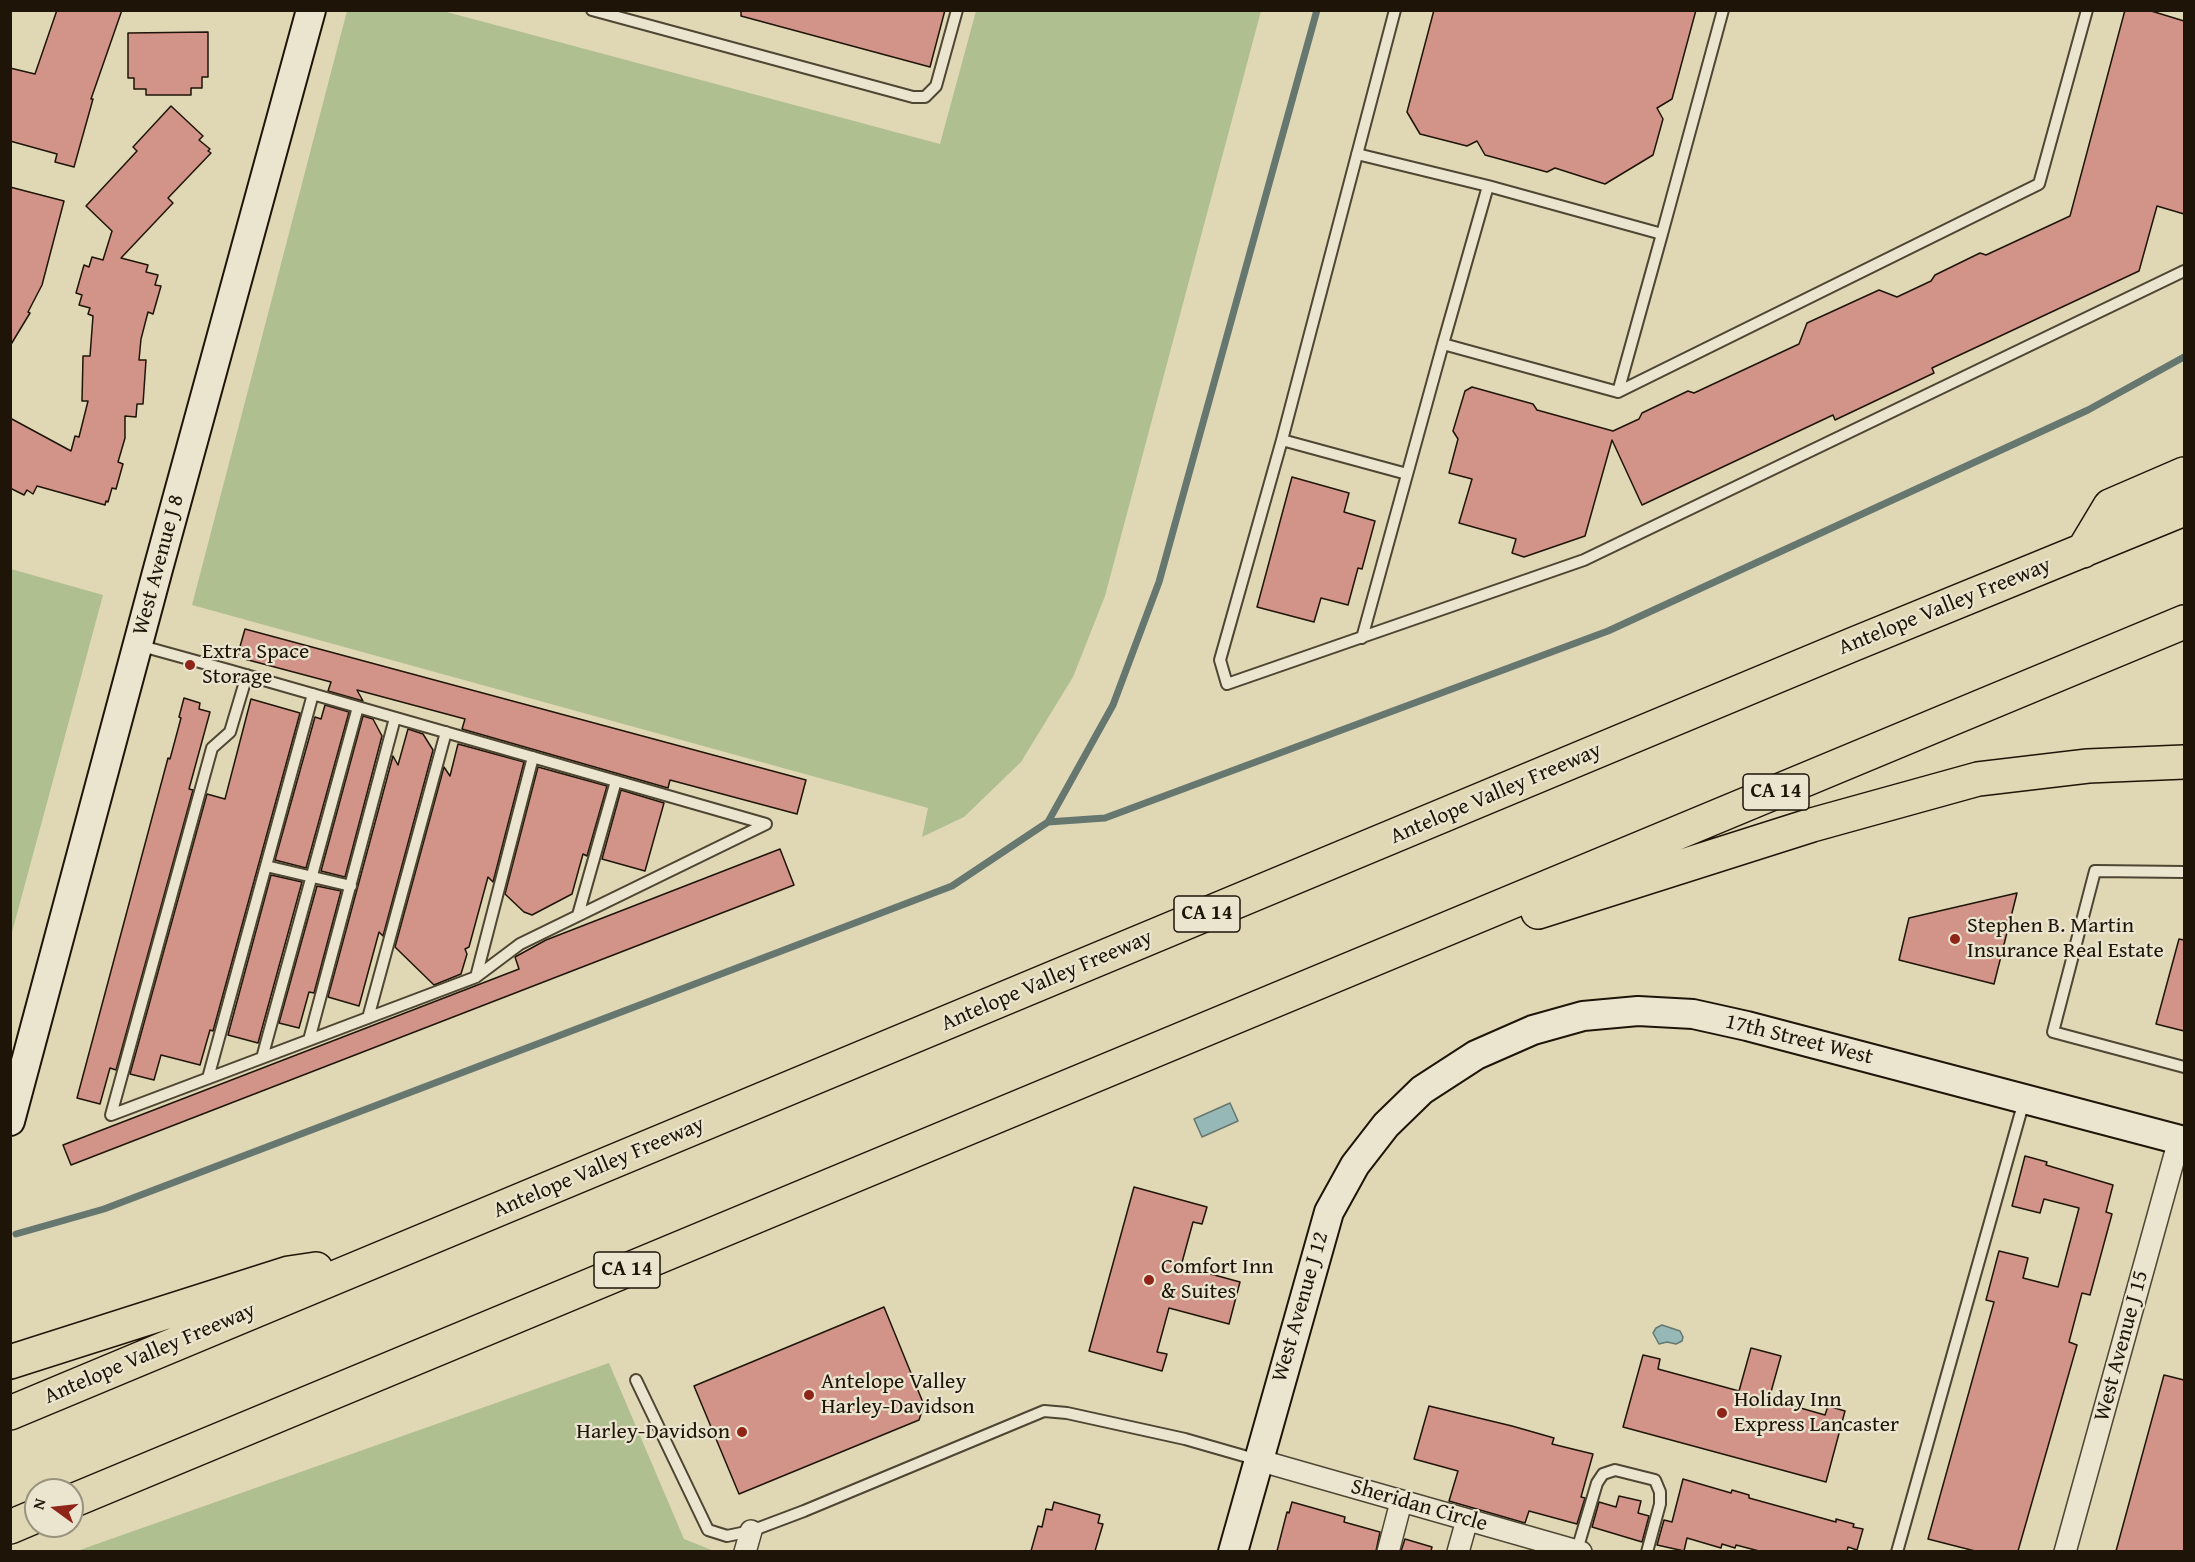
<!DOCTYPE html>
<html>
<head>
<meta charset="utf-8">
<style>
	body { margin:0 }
	#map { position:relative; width:2195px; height:1562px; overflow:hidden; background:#e0d7b5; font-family:"Gentium Book Plus",serif }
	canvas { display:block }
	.frame { position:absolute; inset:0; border:12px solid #1e1508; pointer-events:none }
	.north { position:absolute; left:24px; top:1478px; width:60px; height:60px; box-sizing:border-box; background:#ebe5cf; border:2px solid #99927f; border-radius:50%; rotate:285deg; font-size:16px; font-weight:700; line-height:24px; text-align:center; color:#1e1508 }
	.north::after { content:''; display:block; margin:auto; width:21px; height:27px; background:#8f2418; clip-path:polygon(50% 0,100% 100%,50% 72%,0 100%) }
</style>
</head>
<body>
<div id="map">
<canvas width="2195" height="1562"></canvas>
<div class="frame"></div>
<div class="north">N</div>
</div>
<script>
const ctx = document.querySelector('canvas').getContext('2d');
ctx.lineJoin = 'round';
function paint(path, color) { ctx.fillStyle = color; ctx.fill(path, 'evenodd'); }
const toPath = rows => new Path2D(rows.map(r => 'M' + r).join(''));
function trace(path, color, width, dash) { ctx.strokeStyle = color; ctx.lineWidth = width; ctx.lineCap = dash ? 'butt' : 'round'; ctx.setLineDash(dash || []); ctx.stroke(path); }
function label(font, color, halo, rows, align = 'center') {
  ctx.font = font + ' "Gentium Book Plus",serif'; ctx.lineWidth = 4.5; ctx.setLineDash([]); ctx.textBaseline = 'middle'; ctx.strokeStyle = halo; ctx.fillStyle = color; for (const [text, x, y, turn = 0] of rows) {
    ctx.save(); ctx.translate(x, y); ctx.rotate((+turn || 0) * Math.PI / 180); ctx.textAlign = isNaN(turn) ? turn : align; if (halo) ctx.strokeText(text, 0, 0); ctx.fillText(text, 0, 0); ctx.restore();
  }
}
paint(toPath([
	[347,11,443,11,940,144,976,11,1261,11,1105,596,1073,677,1021,762,964,817,922,837,928,808,192,605],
	[11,569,103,595,11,936,10,569],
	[609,1363,684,1539,714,1551,77,1551]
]), '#b0bf8f');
const water = toPath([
	[1230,1103,1238,1121,1202,1137,1194,1119,1230,1103],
	[1662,1325,1680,1331,1683,1337,1682,1341,1676,1344,1667,1342,1659,1344,1653,1333,1656,1328,1662,1325]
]);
paint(water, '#96b8b6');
trace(water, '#667770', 1.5);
trace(toPath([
	[1048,822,1105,818,1608,631,2088,410,2184,357],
	[16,1234,104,1209,952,886,1048,822,1113,705,1159,582,1317,10]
]), '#667770', 7);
const building = toPath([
	[57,10,122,10,91,99,93,99,74,167,55,162,57,154,10,141,10,68,35,74,57,10],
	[741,10,945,10,930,67,741,16,741,10],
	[1434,10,1696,10,1672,99,1657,108,1663,119,1653,155,1605,184,1555,168,1547,172,1485,155,1477,141,1467,146,1420,134,1407,112,1434,10],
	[2125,10,2148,10,2184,21,2184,214,2157,206,2139,271,1932,368,1934,373,1835,420,1833,415,1642,505,1612,440,1585,536,1524,557,1512,553,1516,539,1459,523,1472,479,1449,473,1458,439,1453,431,1465,391,1472,387,1533,404,1537,410,1613,431,1639,419,1642,413,1688,391,1694,393,1799,344,1807,323,1879,290,1897,297,1931,281,1935,275,1980,253,1986,255,2070,216,2125,10],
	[208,32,208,77,202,77,202,88,191,88,191,95,146,95,146,89,134,89,134,78,128,78,128,33,208,32],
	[171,106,203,136,199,140,210,149,208,151,211,153,168,198,173,203,121,258,148,265,146,272,158,275,155,285,161,286,153,314,148,312,141,339,139,360,146,360,143,404,137,404,136,417,125,416,125,438,118,462,123,464,116,489,112,488,108,502,106,501,105,505,37,486,33,494,27,490,24,495,10,488,10,418,71,451,75,436,79,437,88,401,82,401,83,356,90,356,93,316,88,314,90,308,79,305,82,295,76,293,84,265,89,267,92,257,103,260,112,231,86,206,137,151,133,147,171,106],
	[10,187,64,201,42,285,28,312,30,313,10,346,10,187],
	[1292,477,1349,493,1344,512,1375,521,1362,569,1358,568,1348,605,1321,598,1314,622,1257,607,1292,477],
	[245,629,806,780,797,814,670,780,668,788,462,729,465,719,357,690,363,701,328,691,331,682,237,657,245,629],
	[184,698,200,703,199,709,210,712,189,789,193,790,116,1070,110,1068,100,1104,77,1098,168,758,170,759,181,718,179,717,184,698],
	[251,699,300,713,213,1031,210,1030,200,1065,161,1055,154,1080,130,1074,207,794,225,799,251,699],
	[325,705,349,712,306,868,275,860,315,717,321,719,325,705],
	[363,716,373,719,382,736,345,877,321,871,363,716],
	[408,729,423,734,433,750,383,936,379,932,359,1006,328,997,393,756,398,765,408,729],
	[458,744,524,762,493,882,488,877,469,947,465,949,467,954,461,974,434,985,395,947,444,767,450,776,458,744],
	[538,767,607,786,587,856,583,854,572,894,532,915,524,912,505,894,538,767],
	[621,790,664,803,645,871,602,859,621,790],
	[780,849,794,885,71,1165,63,1145,519,969,515,957,546,940,780,849],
	[271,875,302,882,258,1043,228,1035,271,875],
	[317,886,341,891,314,993,309,992,299,1028,279,1023,317,886],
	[2017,893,1994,984,1899,960,1909,918,2017,893],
	[2179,939,2184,940,2184,1031,2156,1024,2179,939],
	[2025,1156,2047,1162,2046,1165,2113,1185,2106,1212,2112,1214,2090,1295,2082,1293,2069,1342,2077,1345,2018,1551,1975,1551,1928,1539,1994,1302,1986,1300,1999,1251,2028,1258,2023,1278,2058,1287,2079,1208,2044,1199,2040,1213,2012,1206,2025,1156],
	[1134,1187,1207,1207,1202,1224,1193,1222,1181,1266,1240,1282,1229,1324,1169,1308,1157,1352,1167,1354,1162,1371,1089,1351,1134,1187],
	[884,1307,924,1405,919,1420,739,1494,694,1386,884,1307],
	[1751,1348,1781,1356,1769,1399,1825,1415,1828,1406,1845,1411,1826,1482,1623,1427,1643,1355,1660,1359,1658,1369,1739,1391,1751,1348],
	[2164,1375,2184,1380,2184,1551,2116,1551,2164,1375],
	[1429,1406,1512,1426,1554,1438,1552,1444,1593,1454,1581,1497,1585,1498,1577,1524,1529,1511,1525,1523,1449,1501,1458,1471,1414,1459,1429,1406],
	[1683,1479,1731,1493,1732,1490,1749,1495,1749,1498,1836,1522,1836,1519,1854,1524,1853,1527,1863,1529,1857,1550,1848,1547,1847,1551,1759,1551,1736,1545,1735,1548,1722,1544,1721,1548,1687,1538,1684,1551,1657,1545,1664,1520,1672,1522,1683,1479],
	[1619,1496,1641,1501,1638,1513,1649,1516,1642,1542,1592,1527,1599,1502,1616,1507,1619,1496],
	[1054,1502,1100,1515,1098,1523,1103,1524,1095,1551,1031,1551,1038,1526,1042,1527,1046,1509,1052,1510,1054,1502],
	[1292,1502,1345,1517,1344,1522,1380,1532,1376,1551,1277,1551,1287,1512,1289,1513,1292,1502],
	[1405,1539,1432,1547,1431,1551,1401,1551,1405,1539]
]);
paint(building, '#d29488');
trace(building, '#1e1508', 1.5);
const lane = toPath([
	[592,10,913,97,925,97,936,86,957,10],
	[1395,10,1282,440,1220,660,1227,684,1584,560,2184,271],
	[1357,154,1488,186,1443,344,1618,392,2039,184,2087,10],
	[1488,186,1662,234,1723,10],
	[1618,392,1662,234],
	[1282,440,1407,474],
	[1362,638,1443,344],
	[138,645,232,671,766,824,520,944,476,977,111,1115,212,748,230,732,247,675],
	[266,866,351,886],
	[2184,872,2095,871,2053,1032,2184,1067],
	[578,915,616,781],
	[476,977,533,757],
	[368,1018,446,732],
	[309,1040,395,718],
	[262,1058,358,707],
	[208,1078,313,694],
	[636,1380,708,1530,727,1536,751,1531,804,1511,1044,1411,1067,1413,1185,1439,1258,1460],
	[1577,1550,1597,1483,1603,1474,1615,1470,1655,1480,1660,1492,1660,1504,1647,1552],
	[1897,1552,2024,1101]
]);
const street = toPath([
	[1258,1460,1581,1552],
	[745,1552,751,1531],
	[1388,1552,1401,1502],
	[1458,1552,1467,1520],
	[2065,1552,2179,1140]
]);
const secondary = toPath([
	[10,1121,158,569,311,10],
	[1233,1552,1329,1212,1355,1165,1386,1125,1422,1090,1476,1055,1533,1030,1583,1016,1638,1011,1693,1014,1747,1026,2184,1141]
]);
const highway = toPath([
	[2083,551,2110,506,2184,474],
	[1538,912,1812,825,1978,779,2088,766,2184,762],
	[10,1362,289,1273,316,1269],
	[10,1413,1854,644,2184,509],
	[72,1501,2184,622],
	[10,1527,36,1516]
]);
trace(lane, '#4e4633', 14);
trace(street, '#4e4633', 24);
trace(secondary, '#1e1508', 32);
trace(highway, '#1e1508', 36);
trace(lane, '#ebe5cf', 10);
trace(street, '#ebe5cf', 21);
trace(secondary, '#ebe5cf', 28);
trace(highway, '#e0d7b5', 33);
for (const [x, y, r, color] of [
	[190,665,6,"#8f2418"],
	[1955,939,6,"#8f2418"],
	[1149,1280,6,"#8f2418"],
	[809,1395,6,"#8f2418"],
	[1722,1413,6,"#8f2418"],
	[742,1432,6,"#8f2418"]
]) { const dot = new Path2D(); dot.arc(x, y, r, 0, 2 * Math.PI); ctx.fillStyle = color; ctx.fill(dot); trace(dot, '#ebe5cf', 2); }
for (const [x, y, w] of [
	[1776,792,66],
	[1207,914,66],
	[627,1270,66]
]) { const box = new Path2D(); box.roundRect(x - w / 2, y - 18, w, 36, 4.5); ctx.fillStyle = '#ebe5cf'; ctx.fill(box); trace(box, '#1e1508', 1.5); }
label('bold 21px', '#1e1508', null, [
	["CA 14",1776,792],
	["CA 14",1207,914],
	["CA 14",627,1270]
]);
label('22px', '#1e1508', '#ebe5cf', [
	["West Avenue J 8",159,565,-75],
	["Antelope Valley Freeway",1945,607,-22],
	["Antelope Valley Freeway",1496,794,-23],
	["Antelope Valley Freeway",1047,981,-23],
	["17th Street West",1799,1040,14],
	["Antelope Valley Freeway",599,1168,-23],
	["West Avenue J 12",1301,1307,-74],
	["West Avenue J 15",2122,1346,-75],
	["Antelope Valley Freeway",150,1354,-23],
	["Sheridan Circle",1419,1506,16]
]);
label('22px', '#1e1508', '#ebe5cf', [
	["Extra Space",202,652],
	["Storage",202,677],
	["Stephen B. Martin",1967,926],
	["Insurance Real Estate",1967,951],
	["Comfort Inn",1161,1267],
	["& Suites",1161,1292],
	["Antelope Valley",821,1382],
	["Harley-Davidson",821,1407],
	["Holiday Inn",1734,1400],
	["Express Lancaster",1734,1425],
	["Harley-Davidson",730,1432,"right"]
], 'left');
</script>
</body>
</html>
